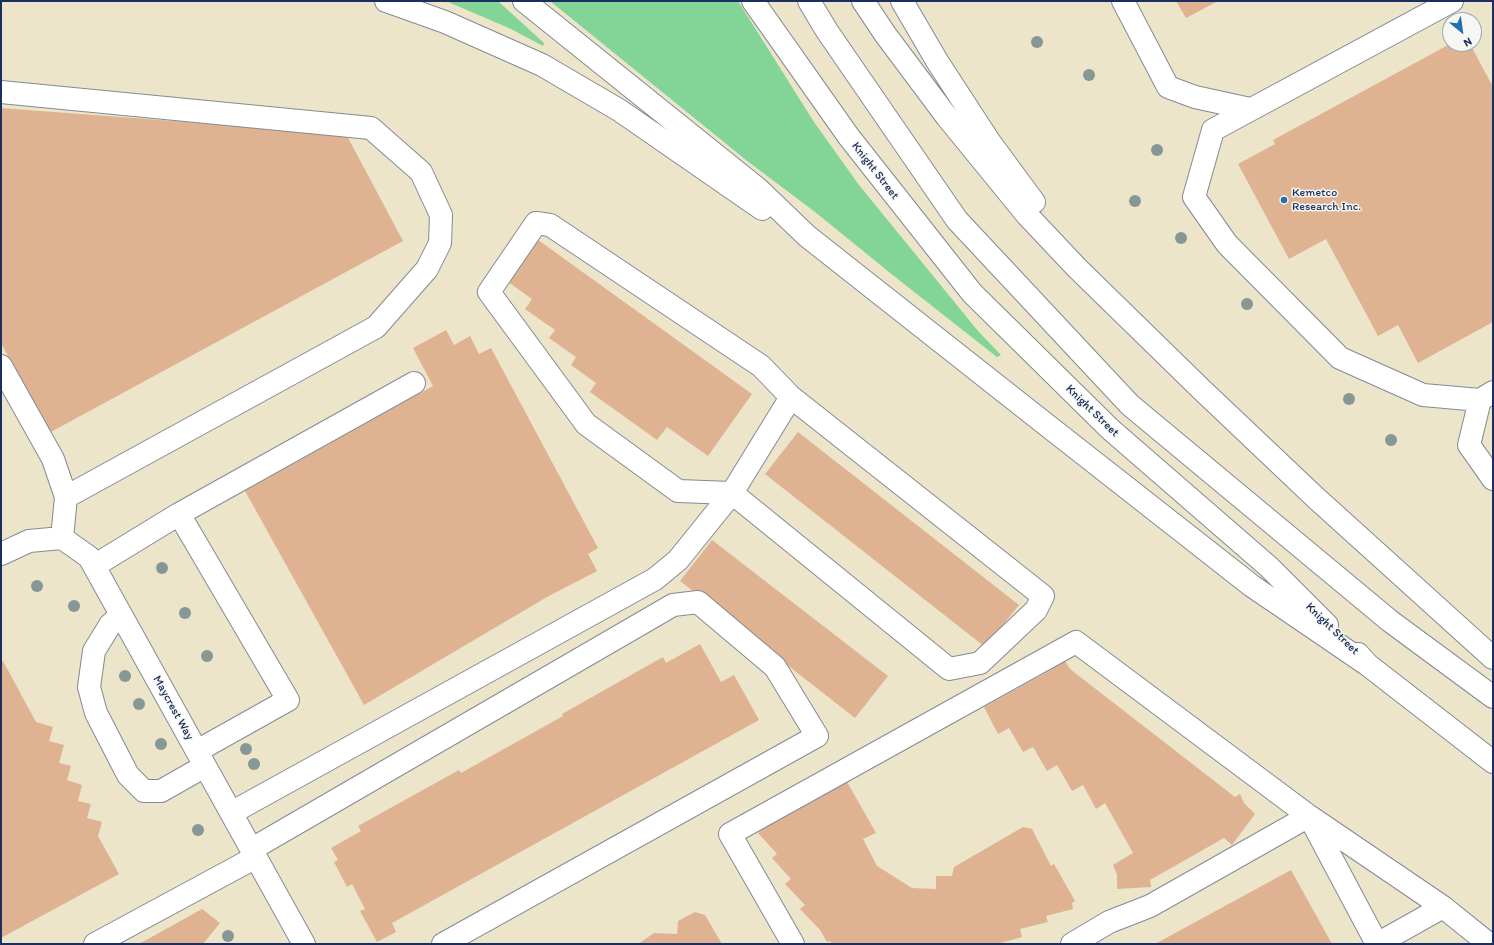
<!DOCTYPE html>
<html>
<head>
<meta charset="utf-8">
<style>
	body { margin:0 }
	#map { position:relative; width:1494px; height:945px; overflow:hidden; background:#ece5ca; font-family:Itim,sans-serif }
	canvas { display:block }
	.frame { position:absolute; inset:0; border:2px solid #1b2f5e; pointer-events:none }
	.north { position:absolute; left:1442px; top:12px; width:40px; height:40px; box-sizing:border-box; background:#f6f6f2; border:1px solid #9ea6b7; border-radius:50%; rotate:151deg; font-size:11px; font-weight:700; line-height:16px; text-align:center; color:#1b2f5e }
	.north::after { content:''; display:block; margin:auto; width:14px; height:18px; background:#1f6fb2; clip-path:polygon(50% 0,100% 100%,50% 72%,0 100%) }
</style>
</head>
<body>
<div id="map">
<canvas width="1494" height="945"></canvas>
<div class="frame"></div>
<div class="north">N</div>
</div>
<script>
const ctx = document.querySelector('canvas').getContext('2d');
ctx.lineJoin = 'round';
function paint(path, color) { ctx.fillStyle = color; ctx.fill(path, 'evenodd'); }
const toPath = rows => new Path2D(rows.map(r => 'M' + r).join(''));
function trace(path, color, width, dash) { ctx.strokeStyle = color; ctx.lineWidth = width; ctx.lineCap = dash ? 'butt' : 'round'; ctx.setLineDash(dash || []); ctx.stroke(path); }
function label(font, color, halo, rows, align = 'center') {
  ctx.font = font + ' Itim,sans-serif'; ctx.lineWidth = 3; ctx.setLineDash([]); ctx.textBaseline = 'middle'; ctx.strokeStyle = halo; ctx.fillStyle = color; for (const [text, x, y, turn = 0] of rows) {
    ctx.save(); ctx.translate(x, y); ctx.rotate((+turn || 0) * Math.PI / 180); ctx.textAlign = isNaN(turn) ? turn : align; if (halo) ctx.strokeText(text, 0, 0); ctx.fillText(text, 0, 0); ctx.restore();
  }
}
paint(toPath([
	[446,1,498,1,544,43,543,46,511,29],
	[550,1,738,1,814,122,859,185,978,331,1001,355,997,357,894,276,815,212,746,160]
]), '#82d597');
paint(toPath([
	[1176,1,1218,1,1186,18],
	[1450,44,1470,44,1493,87,1493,322,1418,363,1398,325,1378,336,1326,239,1289,259,1238,164,1275,144,1273,140],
	[1,108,346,134,403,241,49,433,1,343],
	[534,237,752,394,708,456,667,427,657,440,590,392,596,383,571,365,576,357,549,338,555,330,525,309,532,299,504,279],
	[446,330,454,345,470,336,479,354,491,348,598,548,588,554,597,571,547,597,364,705,245,491,433,386,413,348],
	[798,432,1019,605,985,647,765,474],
	[712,540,888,676,855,718,680,581],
	[700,644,721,682,734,675,759,720,392,923,396,932,377,942,360,911,365,909,352,884,347,887,334,862,338,860,331,848,361,831,358,826,459,770,461,773,563,716,562,714,663,657,666,663],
	[3,661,36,722,53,727,49,741,64,745,59,763,71,766,67,780,82,785,78,801,91,804,87,818,102,822,98,836,119,874,1,938,1,662],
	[1059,661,1065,661,1070,669,1235,797,1240,794,1244,803,1255,814,1232,845,1224,838,1150,880,1151,887,1117,889,1117,875,1113,865,1133,853,1105,803,1096,809,1083,785,1072,791,1057,765,1047,771,1033,747,1023,752,1009,728,998,734,984,707,1051,670],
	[846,780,876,833,863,839,877,866,912,888,936,889,936,876,952,876,954,867,1023,827,1032,829,1051,866,1054,864,1075,901,1072,903,1073,909,1046,916,1048,922,1020,929,1022,937,997,944,832,944,830,941,827,942,820,930,800,909,805,905,785,884,791,879,772,858,777,854,758,833,763,828],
	[1291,870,1332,944,1155,944],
	[202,909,220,923,203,944,139,944],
	[695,912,705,915,722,944,638,944,654,933,677,934,678,921]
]), '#dfb392');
const minor = toPath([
	[1123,1,1168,87,1195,97,1250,109],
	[1452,1,1213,130,1194,197,1227,244,1340,358,1423,395,1480,400],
	[1,92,371,128,421,172,441,215,440,243,427,269,376,327,66,497],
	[1,366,53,459,66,497,62,538],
	[1493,392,1480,400,1469,445,1493,479],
	[179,514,288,700,197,751],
	[1,554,29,541,62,538,89,557,304,944],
	[94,566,179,514,414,383],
	[121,615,110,625,94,651,89,687,96,713,128,775,144,791,161,791,205,766],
	[231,813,655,579,678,560,732,493,791,397,1043,596,1036,610,980,663,949,669,732,493,678,491,586,424,489,292,536,223,550,225,761,366,791,397],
	[1309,816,1443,907,1377,944,1309,816],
	[252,849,673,605,698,602,775,667,817,736,443,944],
	[1443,907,1489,944],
	[95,944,256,857],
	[793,944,730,834,1076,642,1309,816,1150,906,1109,922,1072,944]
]);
const highway = toPath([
	[386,1,445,22,542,65,619,110,762,209],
	[524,1,757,188,807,236,1034,415,1252,586,1368,665],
	[753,1,849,137,972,293,1110,429,1269,567,1327,625],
	[809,1,827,31,957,220,1130,405,1390,621,1493,697],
	[863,1,885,34,947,117,1027,215,1077,268,1201,389,1316,498,1493,658],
	[902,1,937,61,989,141,1034,202],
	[1358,654,1368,665,1493,762]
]);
trace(minor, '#848a94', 24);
trace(highway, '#848a94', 24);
trace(minor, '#fff', 22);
trace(highway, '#fff', 22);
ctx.fillStyle = '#879796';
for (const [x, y] of [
	[1037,42],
	[1089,75],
	[1157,150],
	[1135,201],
	[1181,238],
	[1247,304],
	[1349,399],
	[1391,440],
	[162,568],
	[37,586],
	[74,606],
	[185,613],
	[207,656],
	[125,676],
	[139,704],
	[161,744],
	[246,749],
	[254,764],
	[198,830],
	[228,936]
]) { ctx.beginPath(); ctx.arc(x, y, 6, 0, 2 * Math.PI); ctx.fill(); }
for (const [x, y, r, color] of [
	[1284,200,4,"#1f6fb2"]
]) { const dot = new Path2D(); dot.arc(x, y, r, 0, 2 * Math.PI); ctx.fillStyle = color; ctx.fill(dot); trace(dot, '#f6f6f2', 1.5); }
label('12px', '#1b2f5e', '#f6f6f2', [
	["Knight Street",875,171,52],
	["Knight Street",1092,411,44],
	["Knight Street",1332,629,44],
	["Maycrest Way",173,708,61]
]);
label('12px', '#1b2f5e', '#f6f6f2', [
	["Kemetco",1292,193],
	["Research Inc.",1292,207]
], 'left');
</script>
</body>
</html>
